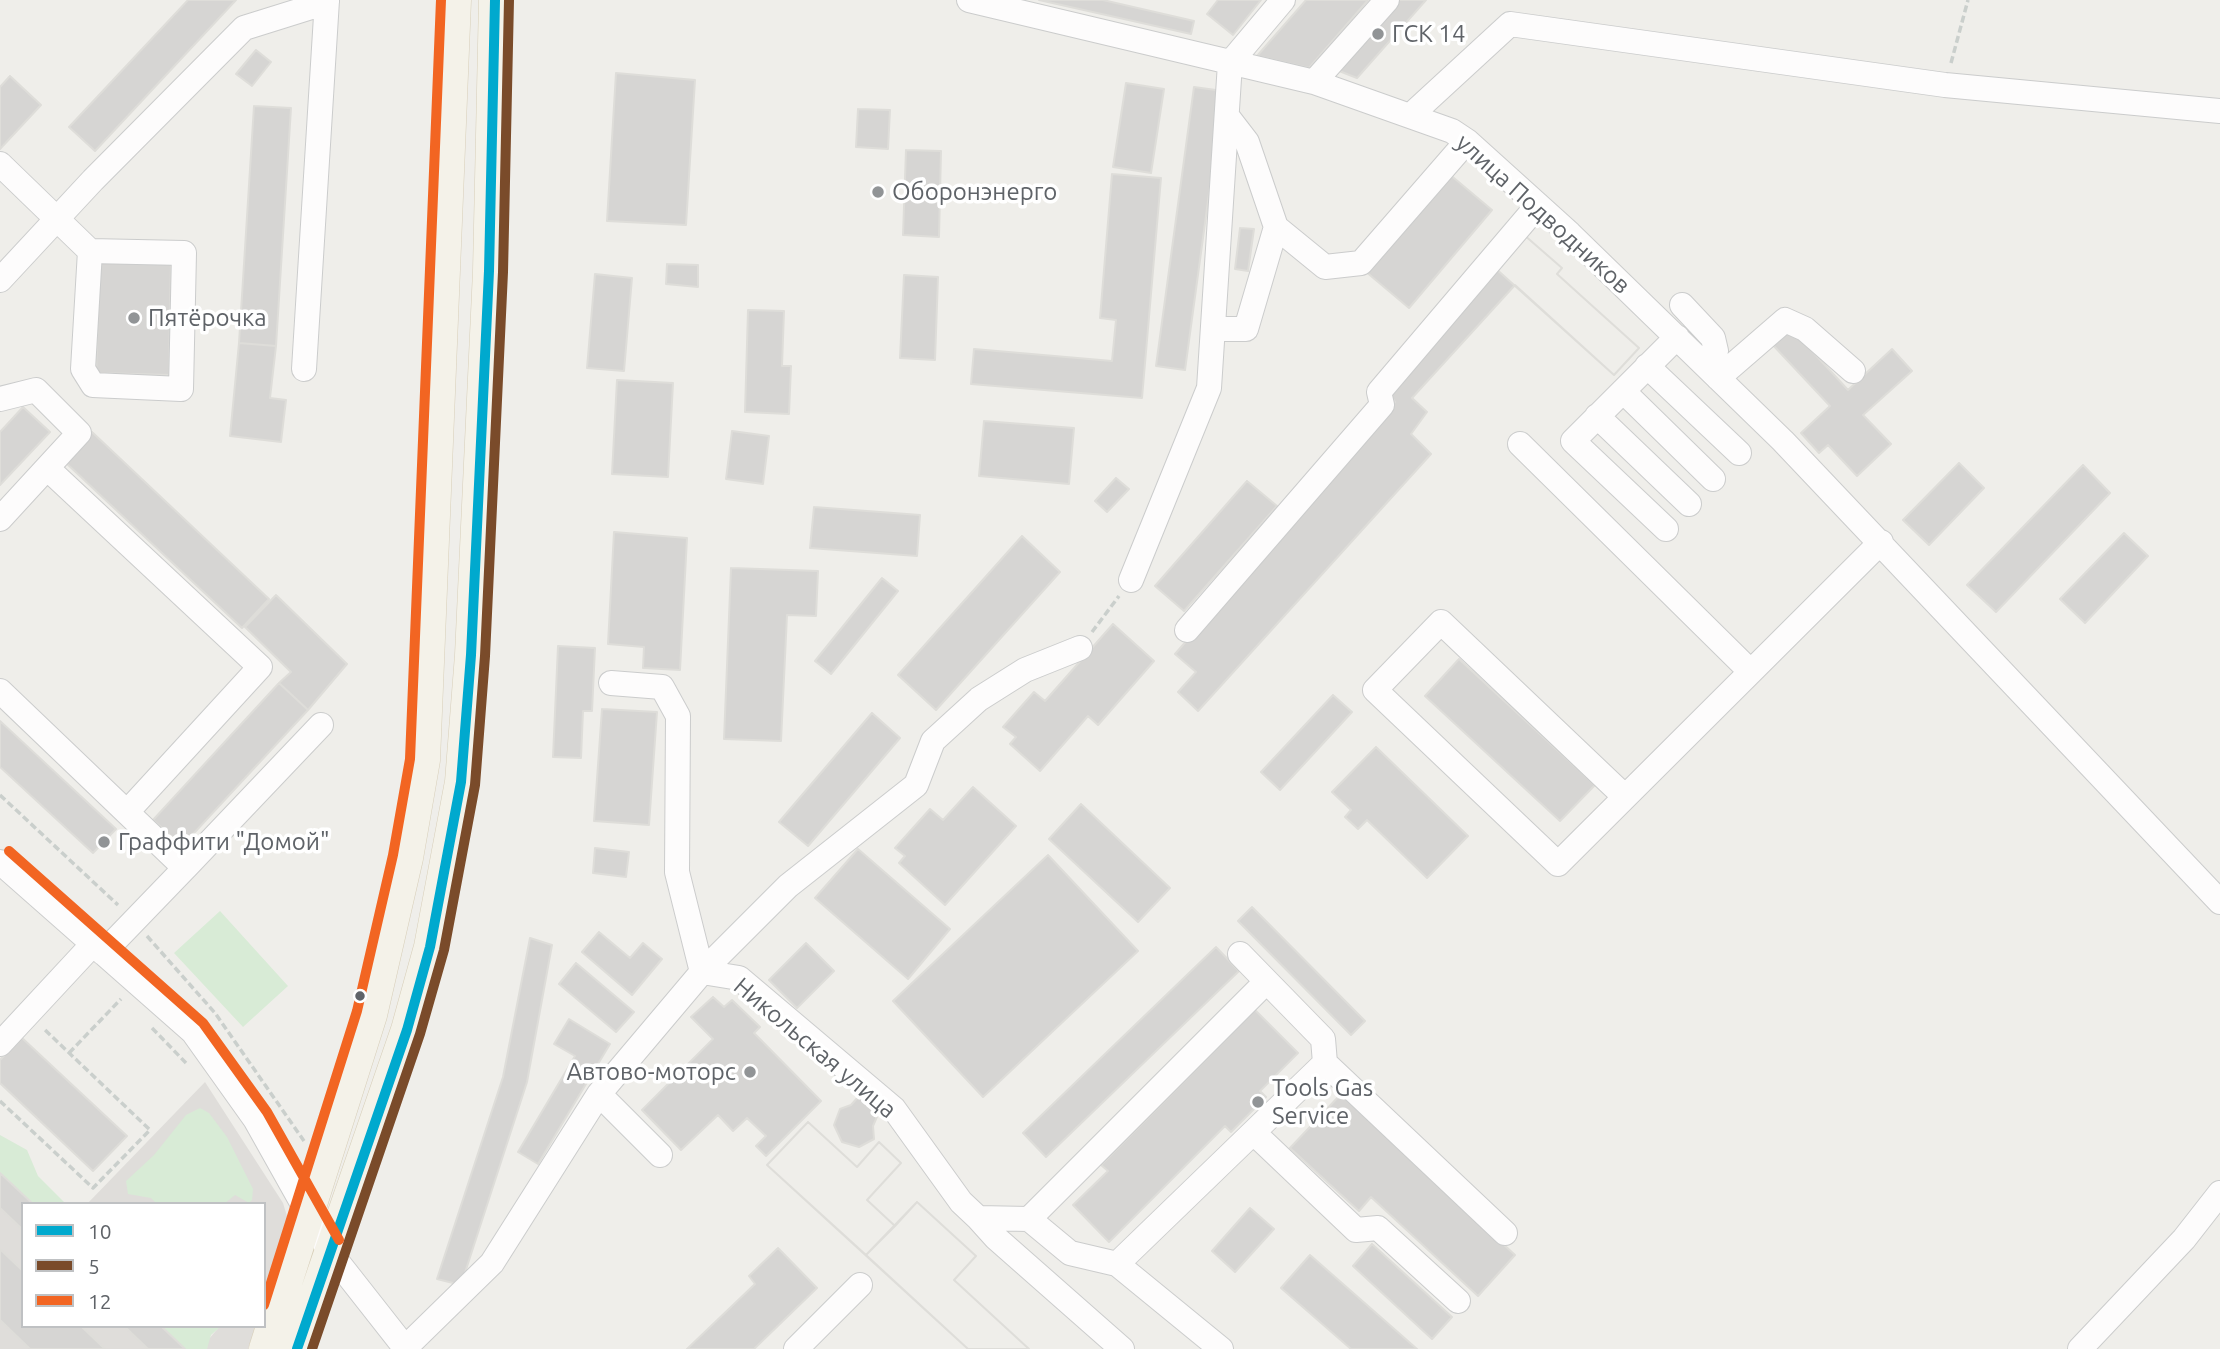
<!DOCTYPE html>
<html>
<head>
<meta charset="utf-8">
<style>
	body { margin:0 }
	#map { position:relative; width:2220px; height:1349px; overflow:hidden; background:#efeeea; font-family:Ubuntu,sans-serif }
	canvas { display:block }
	.legend { position:absolute; left:21px; top:1202px; width:245px; height:126px; box-sizing:border-box; background:#fff; border:2px solid #bfc1c3; margin:0; padding:9px 12px; list-style:none; font-size:21px; color:#5f6368 }
	.legend li { display:flex; align-items:center; gap:14px; height:35px }
	.legend b { width:35px; border:2px solid #bfc1c3 }
</style>
</head>
<body>
<div id="map">
<canvas width="2220" height="1349"></canvas>
<ul class="legend">
<li><b style="height:9px;background:#00a9ce"></b>10</li>
<li><b style="height:9px;background:#7a4b2a"></b>5</li>
<li><b style="height:9px;background:#f26522"></b>12</li>
</ul>
</div>
<script>
const ctx = document.querySelector('canvas').getContext('2d');
ctx.lineJoin = 'round';
function paint(path, color) { ctx.fillStyle = color; ctx.fill(path, 'evenodd'); }
const toPath = rows => new Path2D(rows.map(r => 'M' + r).join(''));
function trace(path, color, width, dash) { ctx.strokeStyle = color; ctx.lineWidth = width; ctx.lineCap = dash ? 'butt' : 'round'; ctx.setLineDash(dash || []); ctx.stroke(path); }
function label(font, color, halo, rows, align = 'center') {
  ctx.font = font + ' Ubuntu,sans-serif'; ctx.lineWidth = 7; ctx.setLineDash([]); ctx.textBaseline = 'middle'; ctx.strokeStyle = halo; ctx.fillStyle = color; for (const [text, x, y, turn = 0] of rows) {
    ctx.save(); ctx.translate(x, y); ctx.rotate((+turn || 0) * Math.PI / 180); ctx.textAlign = isNaN(turn) ? turn : align; if (halo) ctx.strokeText(text, 0, 0); ctx.fillText(text, 0, 0); ctx.restore();
  }
}
paint(toPath([
	[205,1082,283,1203,290,1226,264,1305,264,1204,87,1204],
	[0,1173,33,1204,23,1204,23,1326,161,1326,185,1349,0,1349],
	[220,1326,256,1326,248,1349,207,1349,208,1340]
]), '#dfddda');
paint(toPath([
	[220,911,288,986,243,1027,174,953],
	[200,1108,209,1113,227,1137,253,1189,252,1200,249,1203,235,1195,224,1204,157,1204,151,1198,128,1194,126,1181,154,1155,186,1115],
	[0,1135,27,1150,38,1176,66,1204,33,1204,0,1173],
	[161,1326,220,1326,220,1327,211,1335,207,1349,185,1349]
]), '#d8ebd6');
const building = toPath([
	[188,0,236,0,95,151,69,127,188,0],
	[1039,0,1103,0,1194,21,1191,34,1039,0],
	[1218,0,1261,0,1233,35,1207,14,1218,0],
	[1306,0,1368,0,1309,68,1257,56,1306,0],
	[1390,0,1426,0,1357,78,1329,67,1390,0],
	[256,50,271,62,252,86,236,74,256,50],
	[616,73,695,80,686,225,607,221,616,73],
	[10,76,41,105,0,149,0,87,10,76],
	[1126,83,1164,89,1151,173,1113,167,1126,83],
	[1194,87,1223,91,1185,370,1156,366,1194,87],
	[254,106,291,108,276,346,239,343,254,106],
	[858,109,890,110,888,149,856,147,858,109],
	[906,150,941,151,939,237,903,235,906,150],
	[1448,173,1492,210,1409,308,1365,271,1448,173],
	[1112,174,1161,178,1142,398,971,384,974,349,1112,361,1116,320,1100,318,1112,174],
	[1240,228,1254,229,1248,271,1235,269,1240,228],
	[1523,234,1562,268,1557,274,1639,348,1614,375,1515,285,1412,398,1427,412,1411,434,1431,454,1198,711,1178,692,1196,672,1175,654,1395,402,1389,393,1523,234],
	[1523,234,1562,268,1557,274,1639,348,1614,375,1494,267,1523,234],
	[99,261,171,263,169,375,96,373,99,261],
	[667,264,698,265,698,287,666,284,667,264],
	[595,274,632,278,624,371,587,368,595,274],
	[904,275,938,277,935,360,900,358,904,275],
	[748,310,784,311,782,366,791,366,789,414,745,412,748,310],
	[1789,326,1848,390,1892,349,1912,371,1863,415,1891,444,1857,476,1828,445,1819,453,1801,433,1830,406,1771,343,1789,326],
	[239,343,276,346,270,398,286,400,281,442,230,436,239,343],
	[617,380,673,383,668,477,612,474,617,380],
	[23,407,50,432,0,485,0,432,23,407],
	[984,421,1074,428,1069,484,979,476,984,421],
	[732,431,769,436,763,484,726,479,732,431],
	[92,432,269,599,242,628,65,462,92,432],
	[1959,463,1984,488,1929,545,1903,520,1959,463],
	[2083,465,2110,493,1996,612,1967,585,2083,465],
	[1116,478,1129,489,1107,512,1095,501,1116,478],
	[1247,481,1277,506,1184,611,1155,586,1247,481],
	[814,507,920,515,917,556,810,548,814,507],
	[614,532,687,538,680,670,643,668,644,647,608,644,614,532],
	[2124,533,2148,556,2085,623,2060,599,2124,533],
	[1022,536,1060,572,936,710,898,675,1022,536],
	[731,568,818,571,816,616,787,615,781,741,724,739,731,568],
	[882,578,898,591,831,674,815,661,882,578],
	[276,595,347,664,308,710,279,683,291,672,245,627,276,595],
	[1113,624,1154,661,1098,725,1088,716,1040,771,1010,744,1016,737,1003,727,1034,692,1045,701,1113,624],
	[558,646,595,648,592,711,583,711,581,758,553,757,558,646],
	[1459,659,1595,785,1560,821,1425,696,1459,659],
	[279,683,308,710,182,846,153,820,279,683],
	[1333,695,1352,712,1280,790,1261,772,1333,695],
	[602,709,657,712,649,825,594,821,602,709],
	[872,713,900,738,808,846,779,822,872,713],
	[0,721,116,829,93,853,0,767,0,721],
	[1376,747,1468,836,1427,878,1367,820,1358,829,1345,817,1351,810,1332,792,1376,747],
	[973,787,1016,826,945,905,899,863,905,856,895,848,930,809,943,820,973,787],
	[1081,804,1170,888,1138,922,1049,839,1081,804],
	[595,848,629,852,626,877,593,873,595,848],
	[858,849,950,929,908,979,815,898,858,849],
	[1048,855,1138,951,983,1097,893,1001,1048,855],
	[1252,907,1365,1021,1351,1035,1238,921,1252,907],
	[599,932,630,958,643,943,662,959,632,995,582,952,599,932],
	[530,938,552,945,527,1082,461,1285,437,1279,503,1077,530,938],
	[806,943,834,971,797,1008,769,980,806,943],
	[1216,947,1239,971,1046,1157,1023,1133,1216,947],
	[576,963,634,1012,616,1032,559,984,576,963],
	[713,997,724,1007,732,1000,760,1027,754,1033,821,1101,766,1156,756,1146,766,1136,747,1118,733,1131,718,1115,681,1150,642,1110,713,1039,691,1017,713,997],
	[1255,1010,1298,1053,1260,1091,1266,1097,1231,1132,1225,1126,1109,1242,1073,1205,1108,1171,1101,1165,1255,1010],
	[569,1019,610,1044,538,1164,518,1152,575,1056,554,1044,569,1019],
	[21,1037,127,1136,93,1171,0,1083,0,1060,21,1037],
	[1341,1094,1515,1255,1478,1296,1371,1197,1359,1211,1290,1148,1341,1094],
	[859,1096,879,1112,873,1126,874,1139,859,1147,842,1142,834,1125,840,1109,851,1105,859,1096],
	[808,1122,857,1167,879,1142,901,1163,867,1200,895,1226,917,1202,976,1256,954,1280,1029,1349,968,1349,767,1165,808,1122],
	[808,1122,857,1167,879,1142,901,1163,867,1200,895,1226,866,1255,767,1165,808,1122],
	[0,1173,33,1204,23,1204,23,1230,0,1208,0,1173],
	[917,1202,976,1256,954,1280,1029,1349,968,1349,866,1255,917,1202],
	[1250,1208,1274,1229,1235,1272,1212,1251,1250,1208],
	[1372,1244,1452,1317,1432,1339,1353,1266,1372,1244],
	[778,1248,817,1288,754,1349,687,1349,755,1284,749,1276,778,1248],
	[0,1249,23,1271,23,1326,81,1326,105,1349,30,1349,0,1320,0,1249],
	[1310,1255,1417,1349,1351,1349,1281,1288,1310,1255],
	[124,1326,161,1326,185,1349,148,1349,124,1326]
]);
paint(building, '#d6d5d3');
trace(building, '#deddd9', 2);
const minor = toPath([
	[969,0,1314,82,1452,131,1467,141,1570,234,1783,441,2220,902],
	[1314,82,1387,0],
	[1410,116,1510,24,1945,85,2220,111],
	[0,164,90,251,184,253,181,389,93,385,83,369,90,251],
	[1276,227,1325,267,1361,263,1467,141],
	[0,280,93,180,244,28,327,2],
	[1682,305,1713,338,1716,351,1704,364],
	[1213,329,1246,329,1276,227,1247,142,1227,116],
	[1647,366,1739,453],
	[304,369,327,0],
	[1718,378,1785,320,1805,329,1853,371],
	[1623,391,1713,479],
	[0,399,36,390,79,433,0,519],
	[1597,416,1689,504],
	[1520,444,1750,671],
	[47,468,260,667,127,812],
	[1666,529,1573,441,1677,337],
	[1131,580,1209,388,1230,63,1283,0],
	[1187,630,1382,405,1379,392,1538,205],
	[611,683,662,687,678,716,677,872,702,972],
	[0,691,185,868,103,953],
	[1623,795,1441,622,1375,690,1558,864,1881,542],
	[0,862,193,1032,255,1119,329,1251,406,1349],
	[185,868,321,725],
	[1240,954,1323,1039,1325,1063,1505,1233],
	[702,972,739,978,894,1109,961,1202,978,1218,1029,1219,1265,983],
	[0,1044,93,944],
	[599,1094,660,1155],
	[1254,1133,1356,1230,1378,1228,1458,1301],
	[978,1218,996,1238,1122,1349],
	[1029,1219,1070,1253,1117,1264,1325,1063],
	[1117,1264,1221,1349],
	[405,1348,492,1263,599,1094,702,972,788,886,916,785,933,741,979,699,1025,670,1080,648],
	[796,1349,860,1285],
	[2080,1349,2184,1239,2220,1193]
]);
const major = toPath([
	[265,1349,371,1015,407,858,424,760,455,0],
	[297,1349,407,1030,430,947,461,782,471,655,489,271,495,0]
]);
trace(minor, '#cbcccc', 26);
trace(major, '#d7ceb8', 33);
trace(toPath([
	[1951,63,1968,0],
	[1092,632,1119,596],
	[0,795,118,905],
	[147,936,215,1013,304,1141],
	[152,1028,186,1063],
	[69,1053,121,999],
	[0,1101,93,1188,150,1130,44,1029]
]), '#cacfcc', 3.5, [7, 3.5]);
trace(minor, '#fdfcfc', 24);
trace(major, '#f4f2e9', 32);
trace(toPath([
	[297,1349,407,1030,430,947,461,782,471,655,489,271,495,0]
]), '#00a9ce', 10);
trace(toPath([
	[312,1349,420,1034,444,950,475,785,485,656,503,272,509,0]
]), '#7a4b2a', 10);
trace(toPath([
	[9,851,203,1023,267,1112,339,1240],
	[264,1305,357,1011,393,855,410,759,441,0]
]), '#f26522', 10);
for (const [x, y, r, color] of [
	[1378,34,7,"#919496"],
	[878,192,7,"#919496"],
	[134,318,7,"#919496"],
	[104,842,7,"#919496"],
	[360,996,6,"#5f6368"],
	[750,1072,7,"#919496"],
	[1258,1102,7,"#919496"]
]) { const dot = new Path2D(); dot.arc(x, y, r, 0, 2 * Math.PI); ctx.fillStyle = color; ctx.fill(dot); trace(dot, '#fff', 2.5); }
label('24px', '#5f6368', '#fff', [
	["ГСК 14",1392,34],
	["Оборонэнерго",892,192],
	["Пятёрочка",148,318],
	["Граффити \"Домой\"",118,842],
	["Автово-моторс",736,1072,"right"],
	["Tools Gas",1272,1088],
	["Service",1272,1116]
], 'left');
label('24px', '#5f6368', '#fff', [
	["улица Подводников",1543,214,42],
	["Никольская улица",815,1048,40]
]);
</script>
</body>
</html>
